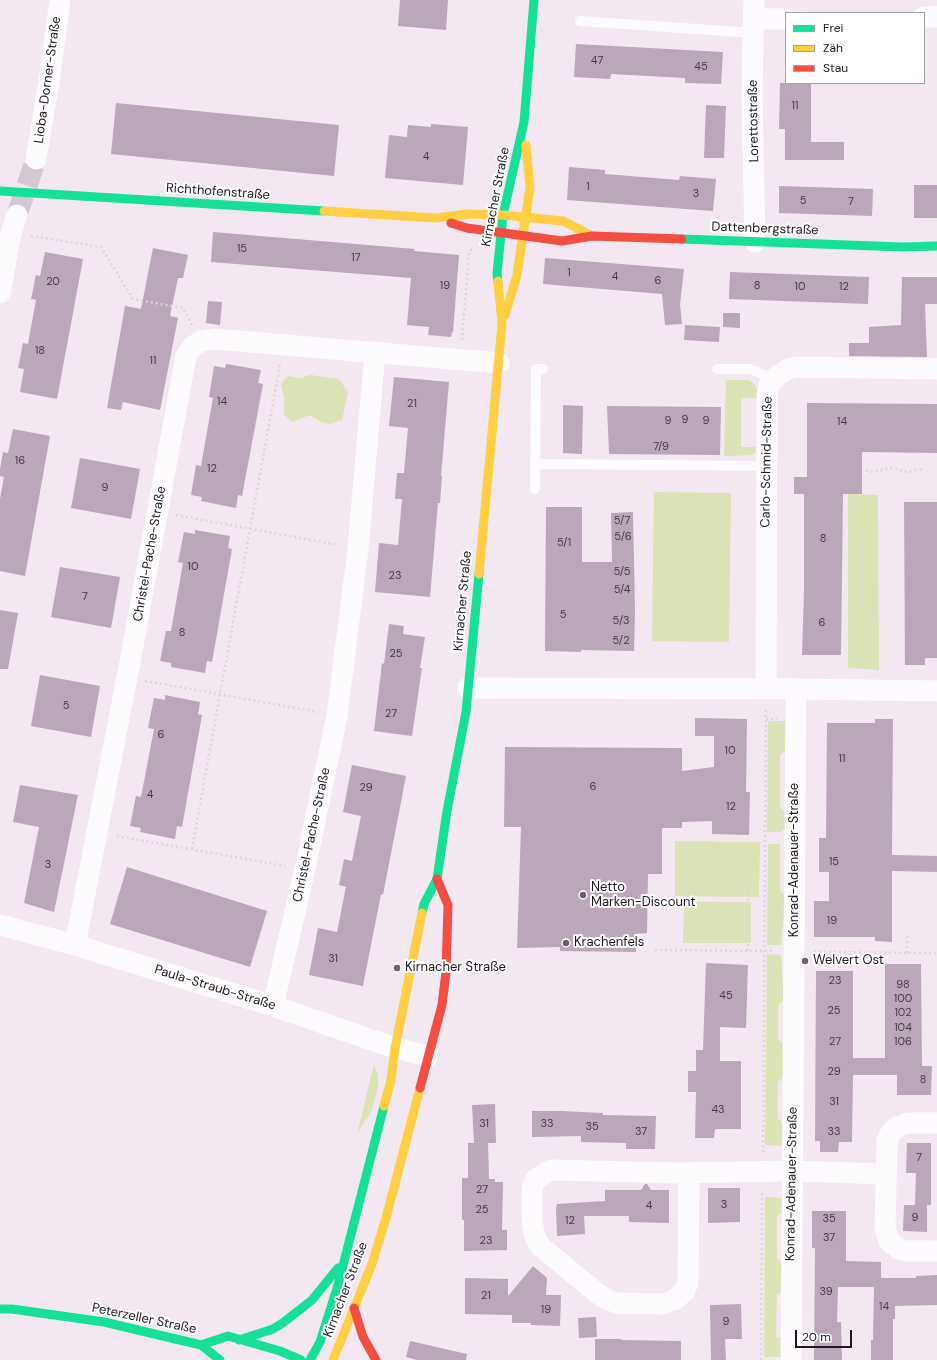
<!DOCTYPE html>
<html>
<head>
<meta charset="utf-8">
<style>
	body { margin:0 }
	#map { position:relative; width:937px; height:1360px; overflow:hidden; background:#f3e7f2; font-family:"DM Sans",sans-serif }
	canvas { display:block }
	.legend { position:absolute; left:785px; top:12px; width:140px; height:72px; box-sizing:border-box; background:#fff; border:1px solid #a5a2a5; margin:0; padding:5px 7px; list-style:none; font-size:12px; color:#1f171e }
	.legend li { display:flex; align-items:center; gap:8px; height:20px }
	.legend b { width:20px; border:1px solid #a5a2a5 }
	.scale { position:absolute; left:795px; top:1330px; width:57px; height:18px; box-sizing:border-box; border:2px solid #1f171e; border-top:0; padding-left:5px; font-size:12px; line-height:14px; white-space:nowrap; color:#1f171e; -webkit-text-stroke:3px #fff; paint-order:stroke }
</style>
</head>
<body>
<div id="map">
<canvas width="937" height="1360"></canvas>
<ul class="legend">
<li><b style="height:5px;background:#16e098"></b>Frei</li>
<li><b style="height:5px;background:#ffcf43"></b>Zäh</li>
<li><b style="height:5px;background:#f24e42"></b>Stau</li>
</ul>
<div class="scale">20 m</div>
</div>
<script>
const ctx = document.querySelector('canvas').getContext('2d');
ctx.lineJoin = 'round';
function paint(path, color) { ctx.fillStyle = color; ctx.fill(path, 'evenodd'); }
const toPath = rows => new Path2D(rows.map(r => 'M' + r).join(''));
function trace(path, color, width, dash) { ctx.strokeStyle = color; ctx.lineWidth = width; ctx.lineCap = dash ? 'butt' : 'round'; ctx.setLineDash(dash || []); ctx.stroke(path); }
function label(font, color, halo, rows, align = 'center') {
  ctx.font = font + ' "DM Sans",sans-serif'; ctx.lineWidth = 4; ctx.setLineDash([]); ctx.textBaseline = 'middle'; ctx.strokeStyle = halo; ctx.fillStyle = color; for (const [text, x, y, turn = 0] of rows) {
    ctx.save(); ctx.translate(x, y); ctx.rotate((+turn || 0) * Math.PI / 180); ctx.textAlign = isNaN(turn) ? turn : align; if (halo) ctx.strokeText(text, 0, 0); ctx.fillText(text, 0, 0); ctx.restore();
  }
}
paint(toPath([
	[311,375,339,379,348,392,342,420,330,424,321,422,310,415,293,422,284,415,284,398,281,384,288,376,299,378],
	[726,380,749,380,755,385,759,392,759,398,741,398,741,447,758,447,755,453,752,455,724,456],
	[654,492,731,493,729,642,652,641],
	[848,494,878,495,879,670,848,668],
	[768,721,787,721,787,749,780,755,780,807,787,814,785,828,780,832,767,832],
	[675,841,760,842,759,897,675,896],
	[768,844,780,844,780,891,786,896,781,945,767,945],
	[684,902,751,902,751,943,683,943],
	[767,954,781,955,784,1000,778,1005,778,1039,784,1045,784,1076,778,1082,778,1118,783,1124,783,1146,765,1145],
	[374,1064,378,1075,378,1087,372,1110,357,1134],
	[765,1197,782,1198,782,1213,777,1216,777,1258,782,1263,782,1291,777,1295,776,1337,781,1338,782,1357,764,1357]
]), '#dce3b6');
paint(toPath([
	[400,0,448,0,446,30,398,26],
	[576,44,723,52,721,84,685,83,685,78,611,74,610,79,574,77],
	[780,83,811,83,811,142,844,142,844,160,785,160,785,129,779,129],
	[116,103,339,125,334,176,111,154],
	[706,105,726,106,724,158,704,158],
	[431,124,468,127,463,185,385,178,389,135,407,137,408,125,431,127],
	[569,167,605,170,605,174,679,180,680,176,716,179,713,211,567,200],
	[914,185,937,185,937,218,914,218],
	[779,186,873,189,872,216,779,213],
	[213,232,415,249,414,251,459,255,453,332,452,332,451,337,428,335,429,327,407,325,411,278,211,262],
	[153,248,188,255,183,278,178,278,170,316,178,318,160,410,123,402,121,410,107,408,125,306,141,309],
	[45,252,83,259,57,399,20,392,24,369,18,368,23,343,28,344,36,300,31,299,36,275,40,276],
	[545,258,684,269,680,304,682,324,665,325,662,294,543,284],
	[730,272,869,277,868,304,729,299],
	[902,277,937,277,937,304,925,304,927,357,849,356,849,343,869,343,869,327,901,325],
	[208,301,222,302,220,325,206,323],
	[723,313,740,313,740,328,723,327],
	[685,325,720,327,719,342,684,340],
	[226,364,261,370,258,383,263,384,242,496,238,495,236,508,201,501,202,497,191,495,196,465,201,466,213,398,209,397,214,366,225,368],
	[394,377,449,382,441,476,442,476,440,503,438,503,430,597,375,592,379,543,398,545,402,499,395,499,397,473,404,473,408,428,389,426],
	[807,403,937,404,937,453,862,452,862,494,843,494,841,655,802,655,804,590,804,494,794,494,794,477,807,477],
	[563,405,583,406,582,454,563,453],
	[607,406,721,407,720,455,609,454],
	[13,429,50,436,25,576,0,571,0,499,4,477,0,476,0,469,3,452,8,453],
	[80,458,140,469,131,519,71,508],
	[904,502,937,502,937,658,925,658,925,665,905,665],
	[546,507,582,507,582,562,612,562,611,513,633,512,635,611,634,651,581,650,581,652,545,651],
	[195,530,230,536,228,548,232,549,212,662,207,661,205,673,171,667,171,663,160,661,166,631,171,631,183,563,178,562,184,532,195,534],
	[60,567,120,577,111,628,51,617],
	[0,610,18,613,8,669,0,669],
	[389,624,404,626,403,634,425,637,420,668,422,668,412,736,374,731,382,663,384,664],
	[40,675,100,686,91,737,31,726],
	[165,695,200,702,198,714,202,715,182,827,177,826,175,839,140,832,141,828,130,826,136,796,141,797,154,729,148,728,154,698,165,700],
	[695,718,747,719,746,792,750,792,749,835,712,834,712,821,682,822,682,828,662,828,662,874,648,874,647,933,635,934,636,952,560,951,560,947,517,948,521,827,504,827,505,747,682,748,682,771,714,767,714,736,695,736],
	[875,719,893,719,892,855,937,856,937,872,892,871,892,942,875,941,875,937,814,937,814,901,829,901,829,872,819,872,819,838,826,838,827,723,875,723],
	[352,765,406,776,383,895,381,894,363,986,309,975,318,928,337,932,346,887,339,885,344,859,352,861,361,816,343,812],
	[20,785,78,795,54,912,24,903,39,827,13,822],
	[127,867,267,911,250,967,110,924],
	[706,963,748,965,746,1028,720,1027,720,1061,741,1061,741,1129,715,1129,714,1138,695,1138,696,1092,688,1092,688,1071,696,1071,696,1050,703,1050],
	[885,964,921,964,922,1066,932,1066,931,1095,897,1095,897,1075,853,1075,852,1142,839,1142,838,1152,820,1152,820,1141,815,1141,816,971,853,971,853,1058,885,1058],
	[495,1104,496,1143,488,1143,489,1179,495,1179,495,1182,503,1182,502,1230,507,1230,507,1250,464,1251,464,1220,462,1220,462,1178,468,1178,468,1143,474,1143,472,1105],
	[532,1111,561,1111,603,1113,603,1115,656,1116,655,1149,626,1149,626,1143,581,1142,581,1136,532,1137],
	[907,1143,931,1143,931,1205,915,1205,916,1173,906,1173],
	[645,1184,647,1184,651,1190,669,1190,669,1223,629,1222,629,1216,584,1216,585,1234,557,1236,556,1208,557,1204,605,1201,605,1190,641,1190],
	[708,1188,740,1188,740,1222,708,1223],
	[904,1205,927,1205,927,1232,903,1231],
	[812,1211,846,1211,846,1261,881,1262,881,1278,916,1278,916,1276,937,1275,937,1305,895,1306,895,1319,893,1319,893,1360,871,1360,871,1340,873,1340,874,1287,838,1287,837,1322,841,1322,842,1360,814,1360,815,1248,812,1248],
	[533,1266,547,1278,546,1295,561,1295,560,1326,531,1325,531,1323,512,1323,512,1315,465,1314,465,1278,508,1279,508,1296],
	[741,1304,742,1339,725,1339,726,1360,711,1360,710,1305],
	[596,1317,597,1337,579,1338,578,1318],
	[595,1339,621,1339,621,1340,681,1341,681,1360,595,1360],
	[410,1341,467,1354,466,1360,417,1360,406,1357]
]), '#baa7b9');
trace(toPath([
	[17,215,36,159]
]), '#d3c8d2', 21, [21, 10]);
trace(toPath([
	[31,236,101,247,133,299,183,308,192,325],
	[462,340,469,253,472,248],
	[866,470,872,472,891,468,907,472,922,469],
	[176,515,338,545],
	[145,681,318,712],
	[766,719,777,719],
	[117,836,285,866],
	[192,849,280,364],
	[655,950,775,951],
	[748,951,748,887],
	[814,952,937,953],
	[907,953,907,936],
	[763,1152,766,707],
	[761,1360,762,1191]
]), '#dad6d9', 2.5, [2, 3]);
trace(toPath([
	[580,21,754,33],
	[717,369,750,369,774,379],
	[535,464,767,466],
	[535,489,536,369,543,369],
	[413,964,446,972]
]), '#fdfbfd', 10);
trace(toPath([
	[754,0,752,95,755,242],
	[924,17,937,17],
	[754,19,786,19],
	[36,159,49,82,60,0],
	[0,293,11,233,17,215],
	[468,688,796,689,791,1360],
	[766,689,767,395,769,385,777,376,786,370,796,367,937,369],
	[796,689,937,691],
	[0,925,75,945,273,1006,395,1048,428,1056],
	[75,945,130,662,186,356,193,346,202,341,214,339,499,363],
	[273,1006,305,869,337,716,358,549,375,352],
	[937,1123,907,1123,894,1129,890,1134,887,1141,885,1229,889,1241,899,1249,906,1251,937,1251],
	[689,1173,688,1283,684,1292,674,1300,663,1304,617,1303,606,1299,597,1293,540,1246,535,1237,532,1222,532,1187,536,1179,551,1170,675,1173,792,1171,886,1174]
]), '#fdfbfd', 21);
trace(toPath([
	[0,191,324,211],
	[682,239,903,247,937,246],
	[498,281,497,273,503,215,524,122,534,0],
	[422,913,424,904,437,879,447,811,466,712,479,574],
	[0,1309,12,1309,104,1322,201,1345,228,1336,280,1351,301,1360],
	[239,1340,273,1329,284,1322,312,1300,338,1268],
	[201,1345,220,1360],
	[310,1360,320,1342,338,1285,384,1106]
]), '#16e098', 9);
trace(toPath([
	[324,211,435,218,467,214,503,215,563,221,592,236],
	[505,315,517,275,530,187,526,145],
	[479,574,502,324,498,281],
	[384,1106,391,1080,395,1048,422,913],
	[333,1360,372,1264,386,1218,420,1088]
]), '#ffcf43', 9);
trace(toPath([
	[451,223,467,228,562,241,592,236,682,239],
	[420,1088,442,1005,446,972,448,905,437,879],
	[354,1308,363,1337,376,1360]
]), '#f24e42', 9);
for (const [x, y, r, color] of [
	[583,895,4,"#696068"],
	[566,943,4,"#696068"],
	[805,961,4,"#696068"],
	[397,968,4,"#696068"]
]) { const dot = new Path2D(); dot.arc(x, y, r, 0, 2 * Math.PI); ctx.fillStyle = color; ctx.fill(dot); trace(dot, '#fff', 1.5); }
label('11px', '#463b45', null, [
	["47",597,61],
	["45",701,67],
	["11",795,106],
	["4",426,157],
	["1",588,187],
	["3",696,194],
	["5",803,201],
	["7",851,202],
	["15",242,249],
	["17",356,258],
	["1",569,273],
	["4",615,277],
	["6",658,281],
	["20",53,282],
	["19",445,286],
	["8",757,286],
	["10",800,287],
	["12",844,287],
	["18",40,351],
	["11",153,361],
	["14",222,402],
	["21",412,404],
	["9",685,420],
	["9",668,421],
	["9",706,421],
	["14",842,422],
	["7/9",661,447],
	["16",20,461],
	["12",212,469],
	["9",105,488],
	["5/7",622,521],
	["5/6",623,537],
	["8",823,539],
	["5/1",564,543],
	["10",193,567],
	["5/5",622,572],
	["23",395,576],
	["5/4",622,590],
	["7",85,597],
	["5",563,615],
	["5/3",621,621],
	["6",822,623],
	["8",182,633],
	["5/2",621,641],
	["25",396,654],
	["5",66,706],
	["27",391,714],
	["6",161,735],
	["10",730,751],
	["11",842,759],
	["6",593,787],
	["29",366,788],
	["4",150,795],
	["12",731,807],
	["15",834,862],
	["3",48,865],
	["19",832,921],
	["31",333,959],
	["23",835,981],
	["98",903,985],
	["45",726,996],
	["100",903,999],
	["25",834,1011],
	["102",903,1013],
	["104",903,1028],
	["27",835,1042],
	["106",903,1042],
	["29",834,1072],
	["8",923,1080],
	["31",834,1102],
	["43",718,1110],
	["31",484,1124],
	["33",547,1124],
	["35",592,1127],
	["37",641,1132],
	["33",834,1132],
	["7",919,1158],
	["27",482,1190],
	["3",724,1205],
	["4",649,1206],
	["25",482,1210],
	["9",915,1218],
	["35",829,1219],
	["12",570,1221],
	["37",829,1238],
	["23",486,1241],
	["39",826,1292],
	["21",486,1296],
	["14",884,1307],
	["19",546,1310],
	["9",726,1322]
]);
label('13px', '#1f171e', '#fff', [
	["Lioba-Dorner-Straße",48,80,-82],
	["Lorettostraße",754,121,-91],
	["Richthofenstraße",218,192,4],
	["Kirnacher Straße",496,197,-79],
	["Dattenbergstraße",765,229,2],
	["Carlo-Schmid-Straße",767,462,-89],
	["Christel-Pache-Straße",150,554,-80],
	["Kirnacher Straße",463,601,-85],
	["Christel-Pache-Straße",312,835,-78],
	["Konrad-Adenauer-Straße",795,860,-90],
	["Paula-Straub-Straße",215,988,17],
	["Konrad-Adenauer-Straße",792,1184,-89],
	["Kirnacher Straße",346,1290,-69],
	["Peterzeller Straße",144,1319,12]
]);
label('13px', '#1f171e', '#fff', [
	["Netto",591,888],
	["Marken-Discount",591,903],
	["Krachenfels",574,943],
	["Welvert Ost",813,961],
	["Kirnacher Straße",405,968]
], 'left');
</script>
</body>
</html>
